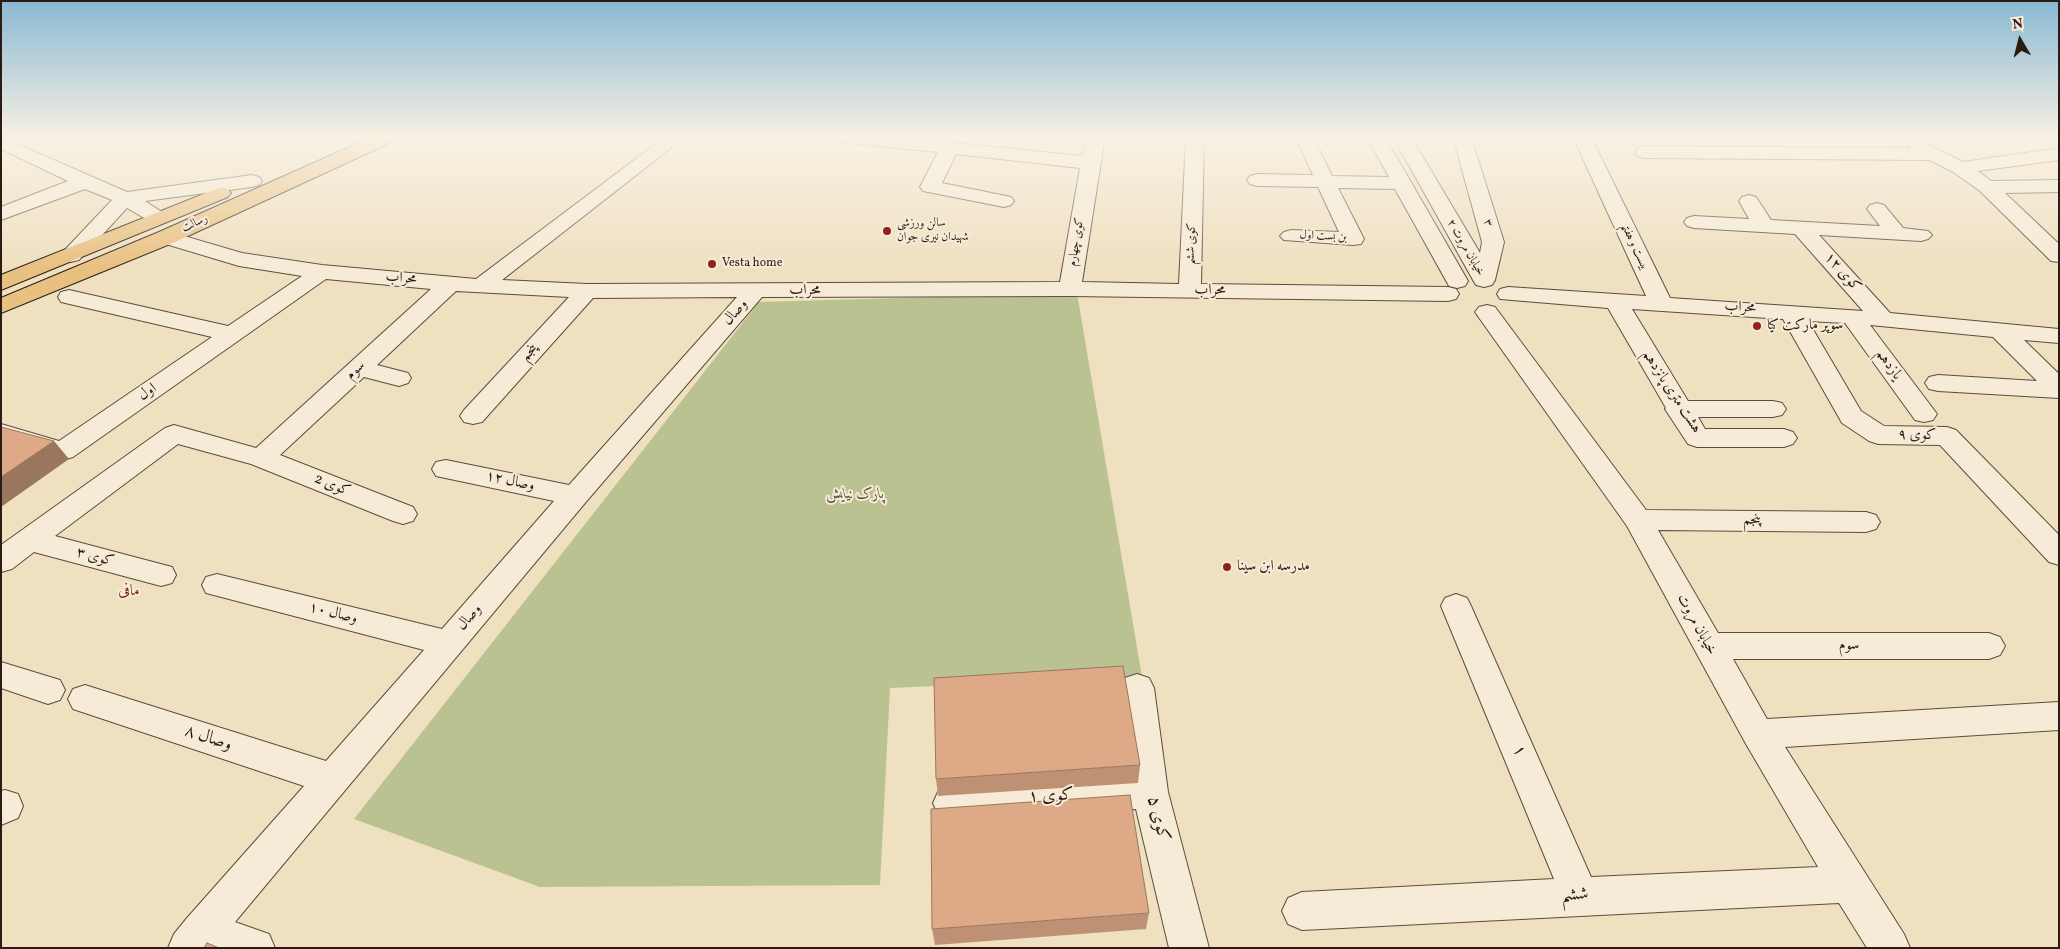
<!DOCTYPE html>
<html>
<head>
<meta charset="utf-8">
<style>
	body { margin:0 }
	#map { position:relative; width:2060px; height:949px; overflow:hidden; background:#efe0c0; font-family:Vollkorn,serif }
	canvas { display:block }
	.frame { position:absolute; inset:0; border:2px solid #2b1b15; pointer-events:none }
	.north { position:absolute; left:1995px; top:15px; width:50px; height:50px; -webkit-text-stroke:4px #f5ebd6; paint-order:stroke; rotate:352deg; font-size:14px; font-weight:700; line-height:20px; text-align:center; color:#2b1b15 }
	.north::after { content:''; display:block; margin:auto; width:18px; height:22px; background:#2b1b15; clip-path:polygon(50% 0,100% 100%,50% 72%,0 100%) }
</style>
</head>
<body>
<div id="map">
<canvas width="2060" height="949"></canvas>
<div class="frame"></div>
<div class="north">N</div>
</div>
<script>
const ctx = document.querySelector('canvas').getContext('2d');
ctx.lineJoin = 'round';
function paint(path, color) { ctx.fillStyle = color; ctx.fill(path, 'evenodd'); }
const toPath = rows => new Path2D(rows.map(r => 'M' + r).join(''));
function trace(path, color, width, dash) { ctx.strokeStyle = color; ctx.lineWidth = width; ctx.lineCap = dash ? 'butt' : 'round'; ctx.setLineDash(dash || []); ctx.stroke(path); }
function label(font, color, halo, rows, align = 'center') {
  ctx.font = font + ' Vollkorn,Amiri,serif'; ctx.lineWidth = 4; ctx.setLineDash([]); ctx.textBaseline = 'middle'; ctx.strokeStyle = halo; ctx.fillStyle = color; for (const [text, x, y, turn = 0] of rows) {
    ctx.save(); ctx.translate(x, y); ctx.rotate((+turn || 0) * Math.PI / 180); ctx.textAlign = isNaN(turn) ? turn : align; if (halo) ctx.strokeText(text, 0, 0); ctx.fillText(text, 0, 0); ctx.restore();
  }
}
paint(toPath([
	[1077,293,1142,677,890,688,880,885,540,887,354,819,759,302]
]), '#bbc291');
const minor = toPath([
	[1,137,127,192,252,175,259,177,262,181,259,185,252,187,145,201,165,214,168,218,165,222,158,224,151,222,127,208,79,260,71,262,63,260,60,255,112,200,85,189,1,220,1,207,68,181,1,149,1,137],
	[665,137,685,137,502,280,587,284,1060,282,1080,168,956,154,942,183,1011,197,1014,201,1011,205,1004,207,923,191,920,187,938,152,847,143,840,141,838,137,896,137,1082,156,1087,137,1105,137,1082,282,1179,284,1186,137,1204,137,1201,284,1448,287,1456,289,1459,294,1456,299,1448,301,1070,296,762,297,585,503,235,922,269,934,275,948,168,948,174,934,187,918,304,786,73,709,68,699,73,689,85,685,326,761,424,650,206,593,202,585,206,577,217,574,442,629,554,501,436,476,432,469,436,462,446,460,569,485,737,297,593,298,482,422,473,424,464,422,460,416,464,410,569,297,456,291,377,365,408,373,411,378,408,383,399,386,364,377,280,455,413,507,417,514,413,521,403,524,393,521,251,464,178,444,55,536,172,567,176,575,172,583,161,586,34,552,12,569,1,572,1,545,165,428,174,425,256,448,431,289,326,279,73,457,63,460,1,442,1,424,59,441,212,337,61,302,58,297,61,292,69,290,228,326,302,276,239,266,159,242,156,237,159,232,167,231,242,253,322,265,476,279,665,137],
	[1295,137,1313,137,1332,176,1389,177,1367,137,1385,137,1468,281,1465,286,1457,288,1449,286,1395,189,1338,188,1364,239,1361,244,1353,245,1284,240,1280,236,1284,232,1291,230,1339,232,1318,187,1257,186,1250,184,1247,180,1250,176,1257,174,1313,175,1295,137],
	[1393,137,1411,137,1480,253,1482,242,1453,137,1471,137,1504,242,1495,280,1492,285,1484,287,1476,285,1473,280,1393,137],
	[1573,137,1591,137,1670,298,1863,311,1795,234,1694,228,1687,226,1684,222,1687,218,1694,216,1749,219,1739,201,1742,197,1749,195,1756,197,1771,220,1880,226,1867,209,1870,205,1877,203,1884,205,1903,228,1928,231,1932,235,1928,239,1921,241,1819,235,1890,313,2059,329,2059,343,2024,340,2059,374,2059,398,1938,391,1929,389,1925,383,1929,377,1938,375,2037,381,1993,337,1870,325,1937,414,1933,420,1924,422,1915,420,1845,323,1808,321,1861,411,1884,426,1947,427,1956,430,2059,535,2059,565,2049,562,1940,445,1878,444,1869,441,1842,423,1783,319,1632,309,1688,401,1773,401,1782,403,1786,409,1782,415,1773,417,1698,417,1705,429,1784,429,1793,432,1797,438,1793,444,1784,447,1697,447,1688,444,1665,409,1666,408,1608,308,1500,299,1497,294,1500,289,1508,287,1646,296,1573,137],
	[1917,139,1963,162,2059,148,2059,160,1978,171,1991,181,2059,180,2059,192,2005,193,2059,244,2059,262,2051,261,1980,191,1953,172,1930,160,1644,158,1637,156,1635,152,1637,148,1644,146,1910,148,1908,145,1910,141,1917,139],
	[1487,305,1495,307,1646,510,1866,512,1876,515,1880,522,1876,529,1866,532,1658,530,1718,633,1989,633,2000,637,2005,646,2000,655,1989,659,1733,659,1767,719,2059,702,2059,730,1785,747,1904,934,1910,948,1867,948,1839,903,1302,930,1288,924,1282,911,1288,898,1302,892,1554,879,1441,606,1445,598,1456,594,1467,598,1471,606,1591,877,1818,867,1746,744,1627,526,1475,312,1479,307,1487,305],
	[1,662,60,680,65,690,60,700,48,704,1,688,1,662],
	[1137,674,1149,678,1154,688,1168,792,1209,948,1169,948,1136,809,951,819,938,814,933,803,938,792,951,787,1130,777,1120,688,1125,678,1137,674],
	[5,790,18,794,23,806,18,818,1,825,1,791,5,790]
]);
const major = toPath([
	[372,137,396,137,394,141,175,242,1,313,1,298,159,232,372,137],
	[221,187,228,189,231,193,228,197,1,290,1,275,221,187]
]);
trace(minor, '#5c4c40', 2);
trace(major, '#2b1b15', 2);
paint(minor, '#f5ebd6');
paint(major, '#e8c080');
paint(toPath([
	[1140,765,1138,783,938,796,936,779],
	[1149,913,1146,929,935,945,932,929]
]), '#be9174');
paint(toPath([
	[54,441,69,459,1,507,1,477]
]), '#9b765e');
const building = toPath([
	[1,427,54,441,1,477,1,427],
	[1123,666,1140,765,936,779,934,678,1123,666],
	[1130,795,1149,913,932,929,931,809,1130,795],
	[207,943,219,948,204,948,207,943]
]);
paint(building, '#dda987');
trace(building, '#9b765e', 1);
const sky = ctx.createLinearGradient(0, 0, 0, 270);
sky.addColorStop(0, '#89b8d2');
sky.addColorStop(0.51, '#f8f1e3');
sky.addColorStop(1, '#f8f1e300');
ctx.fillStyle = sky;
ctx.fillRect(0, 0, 2060, 270);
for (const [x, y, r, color] of [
	[887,231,5,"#8f2418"],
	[712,264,5,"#8f2418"],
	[1757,326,5,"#8f2418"],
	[1227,567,5,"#8f2418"]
]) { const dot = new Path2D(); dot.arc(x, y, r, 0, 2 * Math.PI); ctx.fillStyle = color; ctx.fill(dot); trace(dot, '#f5ebd6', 2); }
label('12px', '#2b1b15', '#f5ebd6', [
	["۳",1487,223,74],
	["رسالت",195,224,-24],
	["بن بست اول",1323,237,3],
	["کوی چهارم",1077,242,-81],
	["کوی ششم",1192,244,-88],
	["بیست و هفتم",1634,247,65],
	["خیابان مروت ۲",1465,248,60]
]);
label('12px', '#2b1b15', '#f5ebd6', [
	["سالن ورزشی",897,224],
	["شهیدان نیری جوان",897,238],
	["Vesta home",722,264]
], 'left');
label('15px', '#2b1b15', '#f5ebd6', [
	["کوی ۱۲",1842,273,48],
	["محراب",401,279,5],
	["محراب",805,291],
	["محراب",1210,291,1],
	["محراب",1740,308,4],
	["وصال",736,313,-49],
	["پنجم",530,353,-48],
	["یازدهم",1888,365,54],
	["سوم",356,371,-43],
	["هشت متری پانزدهم",1671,392,57],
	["اول",148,393,-35],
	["کوی ۹",1917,436,1],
	["وصال ۱۲",510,482,12],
	["کوی 2",332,486,22],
	["پنجم",1752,521,1],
	["کوی ۳",95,558,15],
	["وصال ۱۰",333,614,14],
	["وصال",470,618,-49],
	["خیابان مروت",1696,625,61],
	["سوم",1849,646]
]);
label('15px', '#2b1b15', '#f5ebd6', [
	["سوپر مارکت کیا",1767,326],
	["مدرسه ابن سینا",1237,567]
], 'left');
label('italic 15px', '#564d3a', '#f5ebd6', [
	["پارک نیایش",855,495]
]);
label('16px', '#7a1f14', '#f5ebd6', [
	["مافی",129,592]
]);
label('18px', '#2b1b15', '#f5ebd6', [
	["وصال ۸",208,739,18],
	["۱",1518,751,67],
	["کوی ۱",1051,797,-3],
	["کوی ۵",1157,819,76],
	["ششم",1575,896,-3]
]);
</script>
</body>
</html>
